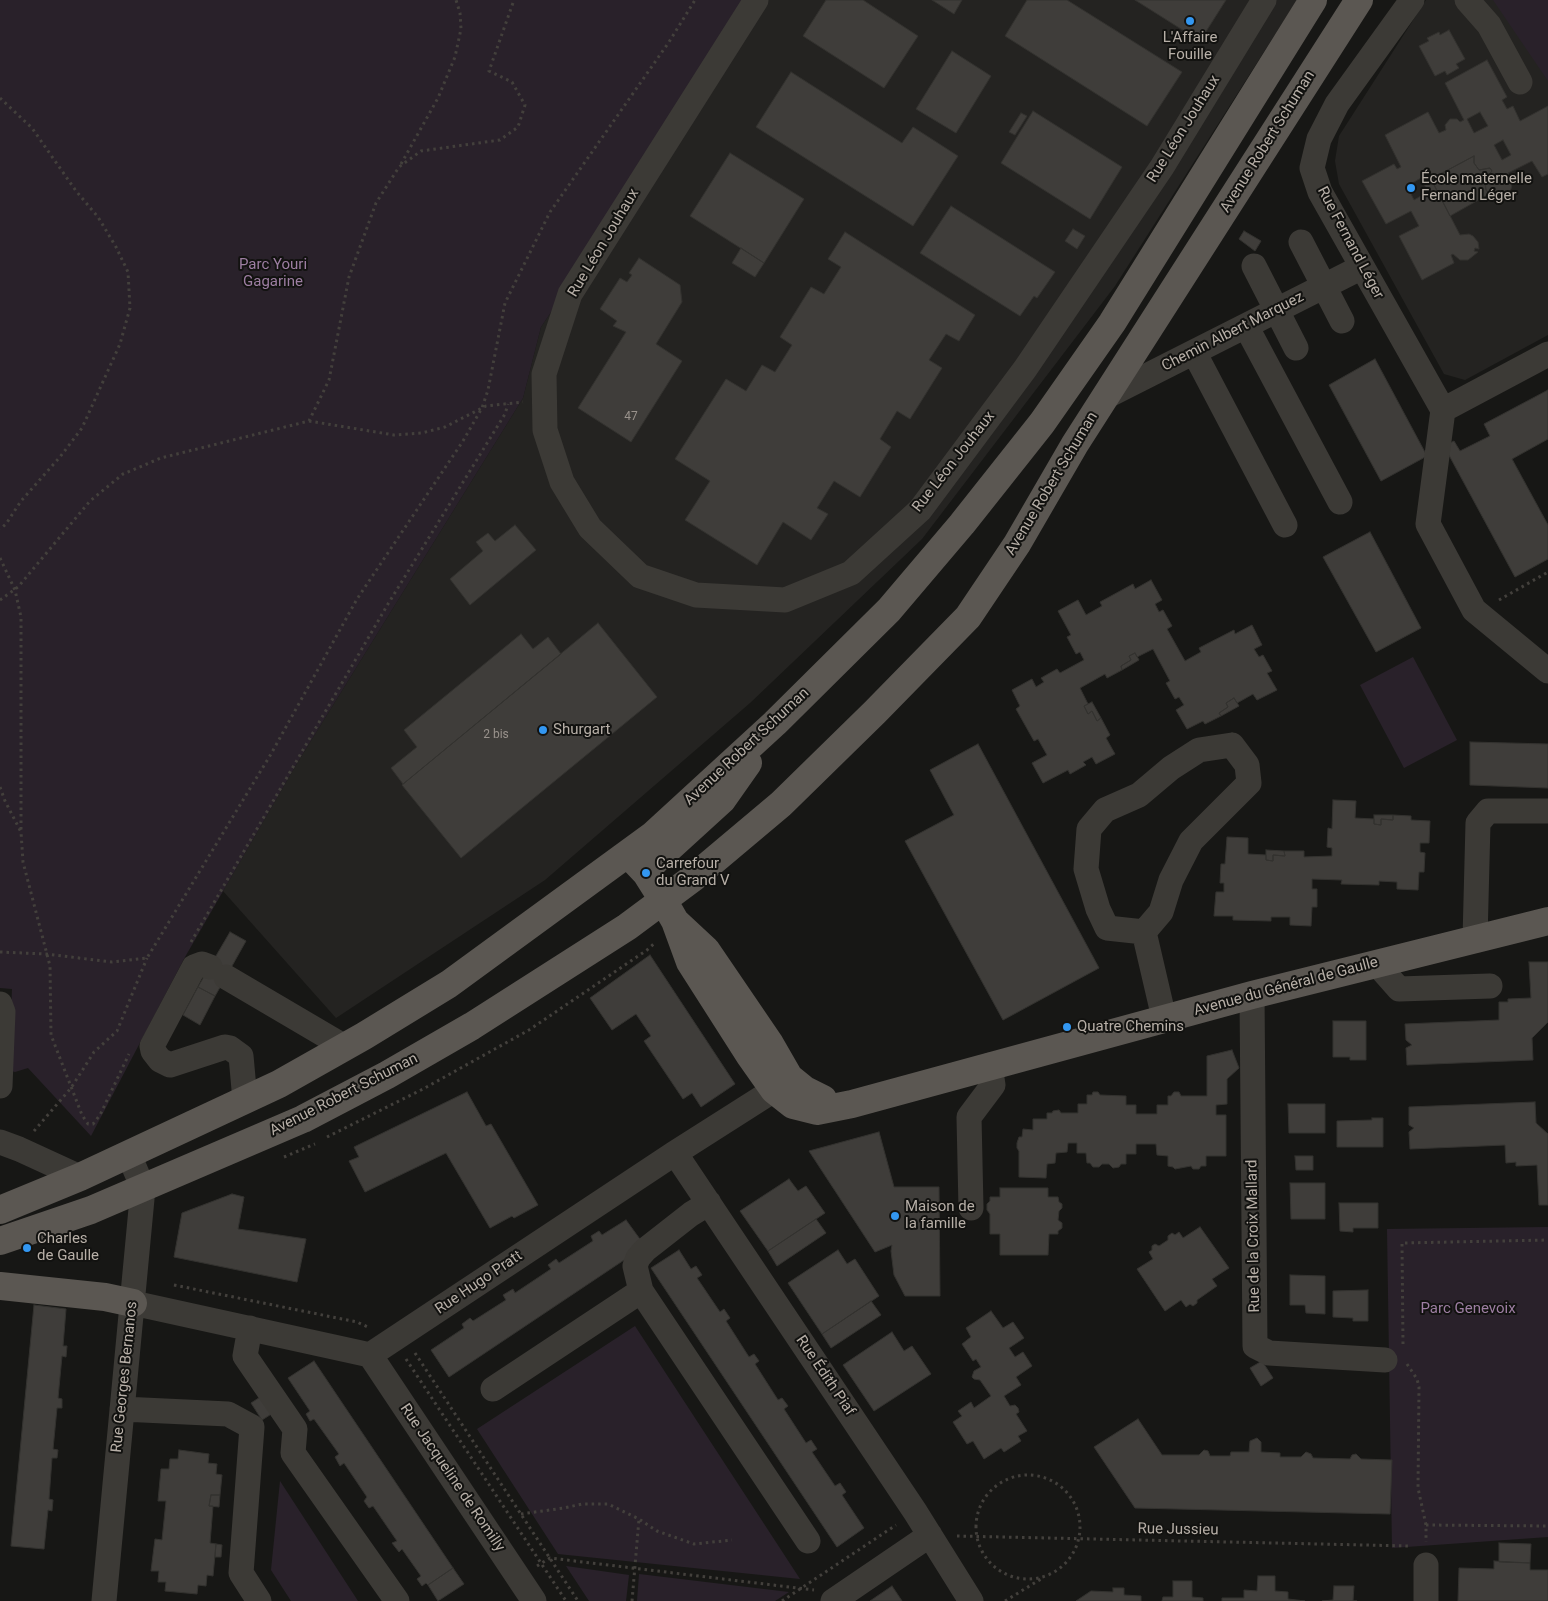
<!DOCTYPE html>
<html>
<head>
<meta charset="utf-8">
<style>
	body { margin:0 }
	canvas { display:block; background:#171715 }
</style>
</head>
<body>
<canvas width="1548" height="1601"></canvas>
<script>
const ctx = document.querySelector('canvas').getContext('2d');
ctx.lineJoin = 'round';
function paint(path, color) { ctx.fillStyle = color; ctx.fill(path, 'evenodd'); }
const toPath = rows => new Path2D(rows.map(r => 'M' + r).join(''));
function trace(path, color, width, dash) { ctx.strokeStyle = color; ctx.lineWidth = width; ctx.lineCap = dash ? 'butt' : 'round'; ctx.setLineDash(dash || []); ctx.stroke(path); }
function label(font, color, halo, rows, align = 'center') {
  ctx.font = font + ' Roboto,sans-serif'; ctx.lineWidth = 4; ctx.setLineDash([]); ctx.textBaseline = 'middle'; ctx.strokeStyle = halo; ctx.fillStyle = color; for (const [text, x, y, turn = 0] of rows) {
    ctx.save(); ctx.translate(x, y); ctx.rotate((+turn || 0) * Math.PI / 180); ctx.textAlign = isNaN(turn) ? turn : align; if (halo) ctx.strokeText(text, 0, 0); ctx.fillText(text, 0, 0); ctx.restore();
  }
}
paint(toPath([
	[751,0,1297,0,1115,286,922,539,750,703,545,880,336,1018,223,891,296,765,523,398,541,327,656,156],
	[1426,0,1548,0,1548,335,1465,380,1444,374,1339,184,1335,161,1339,136]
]), '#242321');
paint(toPath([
	[0,0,751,0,656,156,541,327,523,398,296,765,185,957,91,1136,28,1068,15,1072,11,1071,9,1066,12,989,0,988],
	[1493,0,1548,0,1548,81],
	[1413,657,1457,740,1404,768,1360,685],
	[1548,1227,1548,1537,1392,1548,1387,1229],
	[635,1326,800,1579,558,1554,477,1429],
	[280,1481,358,1601,291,1601,271,1570],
	[566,1566,629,1575,626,1601,589,1601],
	[639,1574,789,1592,775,1601,637,1601]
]), '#29212a');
const building = toPath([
	[826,0,863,0,918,36,884,88,803,36,826,0],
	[932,0,962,0,954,14,932,0],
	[1027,0,1067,0,1182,72,1147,126,1005,36,1027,0],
	[1135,0,1226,0,1200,41,1135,0],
	[1449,30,1465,59,1456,64,1459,68,1447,75,1445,71,1435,76,1419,46,1429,41,1427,38,1439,32,1440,35,1449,30],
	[952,51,991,76,956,133,916,109,952,51],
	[1487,60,1507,97,1502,100,1507,109,1513,106,1520,121,1548,106,1548,174,1542,177,1532,161,1508,173,1512,184,1511,189,1505,195,1501,197,1501,192,1497,193,1497,197,1494,197,1486,190,1485,184,1487,176,1492,171,1490,168,1479,170,1474,163,1474,156,1431,179,1460,235,1469,234,1473,236,1478,242,1479,249,1475,248,1474,251,1478,252,1468,260,1460,260,1453,254,1451,255,1454,263,1422,280,1399,236,1419,226,1411,211,1386,224,1362,181,1394,164,1397,169,1401,167,1385,135,1428,112,1439,133,1446,130,1445,125,1450,119,1457,119,1460,122,1464,120,1445,83,1487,60],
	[1480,112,1488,126,1474,133,1467,119,1480,112],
	[1503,140,1511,155,1502,160,1494,145,1503,140],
	[1421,178,1428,192,1414,200,1407,186,1421,178],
	[791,72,902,143,913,127,958,156,913,226,756,127,791,72],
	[1033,111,1122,167,1090,219,1001,163,1033,111],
	[1021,113,1027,116,1015,135,1009,132,1021,113],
	[730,153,804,199,764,263,690,216,730,153],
	[1474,156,1474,163,1479,170,1490,168,1492,171,1485,180,1486,190,1489,194,1450,216,1431,179,1474,156],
	[951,206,1055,272,1037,298,1034,296,1020,316,920,253,951,206],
	[1073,229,1085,236,1077,249,1065,241,1073,229],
	[1244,231,1261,241,1255,251,1239,239,1244,231],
	[845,232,975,315,959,341,946,334,929,360,942,368,910,419,897,411,880,439,891,447,860,497,834,481,817,508,828,514,811,540,783,522,757,565,685,520,710,481,675,459,726,379,746,391,762,365,775,372,792,345,780,337,811,287,824,294,841,267,828,259,845,232],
	[741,248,764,263,755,277,732,263,741,248],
	[639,258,680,285,682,302,656,344,682,361,631,442,578,408,626,332,613,326,617,321,600,309,620,278,627,282,632,275,629,273,639,258],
	[1375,359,1427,456,1381,481,1329,385,1375,359],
	[1548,390,1548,439,1512,459,1548,525,1548,559,1515,577,1444,446,1454,441,1460,451,1490,436,1484,424,1548,390],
	[515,525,536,550,470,605,450,579,483,551,476,542,488,533,495,541,515,525],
	[1370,532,1421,628,1376,652,1323,557,1370,532],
	[1151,580,1162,600,1155,604,1159,612,1163,610,1172,626,1167,629,1185,661,1201,652,1199,648,1234,630,1235,634,1252,625,1262,645,1254,649,1259,657,1263,655,1272,671,1267,673,1277,690,1257,700,1253,694,1237,703,1234,698,1226,703,1228,707,1219,713,1221,716,1205,724,1203,721,1187,729,1176,710,1184,705,1179,697,1175,699,1166,683,1170,681,1153,649,1137,657,1135,653,1129,656,1131,660,1121,666,1122,670,1107,678,1105,674,1080,688,1088,704,1084,706,1088,714,1092,711,1097,721,1101,718,1110,735,1106,738,1115,754,1096,764,1092,757,1083,762,1086,765,1070,774,1068,770,1043,783,1032,763,1047,755,1038,739,1034,741,1016,709,1020,706,1012,690,1032,679,1036,687,1044,682,1041,678,1057,669,1060,673,1084,660,1080,652,1076,654,1067,637,1071,635,1058,611,1078,600,1086,615,1102,606,1100,602,1133,584,1135,589,1151,580],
	[598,623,657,697,461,858,402,785,598,623],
	[521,634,533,649,548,637,561,654,403,784,391,768,417,747,404,730,521,634],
	[1135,653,1139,660,1122,670,1121,666,1131,660,1129,656,1135,653],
	[1234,698,1239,706,1221,716,1219,713,1228,707,1226,703,1234,698],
	[1092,702,1101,718,1097,721,1092,711,1088,714,1084,706,1092,702],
	[1470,742,1548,744,1548,788,1470,785,1470,742],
	[978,744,1099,968,1003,1020,905,841,954,815,930,770,978,744],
	[1333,800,1356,801,1355,818,1374,819,1374,824,1381,825,1381,819,1393,820,1393,815,1411,816,1411,820,1430,821,1429,843,1420,843,1420,852,1425,853,1424,872,1419,872,1418,890,1397,889,1397,882,1379,881,1379,885,1341,884,1342,880,1312,879,1312,889,1317,889,1317,907,1312,907,1311,926,1290,925,1290,917,1271,917,1271,921,1233,920,1233,916,1214,916,1216,892,1224,892,1224,883,1220,883,1221,864,1225,864,1227,837,1248,838,1248,854,1266,855,1266,860,1273,861,1273,855,1285,856,1284,851,1304,851,1304,857,1332,856,1332,848,1327,847,1328,828,1332,829,1333,800],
	[1374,815,1393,815,1393,820,1381,819,1381,825,1374,824,1374,815],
	[1266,850,1284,851,1285,856,1273,855,1273,861,1266,860,1266,850],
	[230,932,246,941,223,982,206,973,230,932],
	[650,955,735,1084,701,1107,692,1093,683,1099,644,1041,651,1036,636,1014,612,1030,590,998,650,955],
	[1529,962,1548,962,1548,1022,1532,1038,1533,1060,1407,1065,1406,1048,1412,1045,1406,1040,1405,1024,1499,1020,1499,1002,1508,1002,1508,999,1531,998,1529,962],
	[206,973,223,982,215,996,198,987,206,973],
	[198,987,215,996,200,1025,183,1015,198,987],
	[1333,1021,1366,1021,1366,1060,1350,1060,1350,1057,1333,1057,1333,1021],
	[1232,1050,1239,1068,1227,1079,1227,1104,1216,1105,1216,1115,1226,1115,1226,1156,1206,1156,1206,1166,1201,1166,1199,1169,1193,1169,1191,1166,1175,1169,1173,1167,1168,1166,1168,1156,1157,1155,1156,1144,1136,1144,1136,1154,1126,1154,1126,1164,1121,1164,1119,1167,1113,1168,1109,1164,1102,1164,1099,1167,1093,1167,1090,1163,1087,1163,1086,1153,1077,1153,1077,1143,1068,1143,1067,1152,1056,1153,1055,1163,1047,1164,1046,1178,1019,1177,1019,1151,1017,1148,1017,1143,1019,1137,1022,1137,1023,1129,1033,1130,1033,1119,1047,1119,1047,1113,1052,1113,1053,1111,1059,1110,1061,1113,1078,1113,1078,1104,1087,1104,1087,1095,1092,1095,1093,1092,1098,1092,1100,1095,1126,1096,1126,1105,1136,1105,1136,1114,1157,1114,1157,1105,1168,1105,1168,1096,1171,1096,1174,1092,1179,1092,1181,1096,1207,1096,1207,1056,1232,1050],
	[467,1092,486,1126,491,1124,538,1205,514,1218,512,1216,490,1228,446,1153,365,1192,349,1161,359,1157,354,1147,467,1092],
	[1535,1102,1536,1123,1548,1134,1548,1205,1539,1205,1537,1165,1516,1166,1516,1162,1506,1163,1505,1145,1410,1149,1409,1132,1414,1128,1409,1125,1409,1107,1535,1102],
	[1288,1104,1325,1104,1325,1133,1289,1133,1288,1104],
	[1372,1118,1383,1118,1383,1147,1337,1147,1337,1121,1372,1120,1372,1118],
	[879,1132,894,1187,939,1187,940,1296,905,1296,894,1275,891,1251,892,1245,875,1252,809,1151,879,1132],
	[1295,1156,1313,1156,1313,1170,1296,1170,1295,1156],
	[789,1179,798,1191,806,1186,825,1213,768,1251,740,1211,789,1179],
	[1290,1183,1325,1183,1325,1219,1291,1219,1290,1183],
	[1000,1188,1048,1188,1048,1197,1058,1197,1059,1202,1062,1204,1062,1208,1059,1211,1058,1220,1062,1223,1062,1228,1058,1231,1058,1234,1049,1234,1048,1255,1000,1255,1000,1234,990,1234,990,1214,987,1210,987,1204,990,1201,990,1197,1000,1197,1000,1188],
	[232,1194,244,1197,238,1229,306,1239,297,1282,174,1257,182,1213,232,1194],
	[1339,1203,1378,1203,1378,1228,1353,1228,1353,1232,1340,1231,1339,1203],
	[816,1219,826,1233,777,1266,768,1251,816,1219],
	[626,1220,645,1246,449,1377,431,1350,464,1328,462,1324,470,1318,473,1321,506,1300,503,1295,513,1289,515,1293,551,1269,548,1265,556,1259,559,1263,593,1241,591,1236,599,1231,602,1235,626,1220],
	[1200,1227,1229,1268,1212,1279,1217,1286,1197,1300,1197,1303,1193,1306,1190,1304,1186,1307,1181,1300,1165,1311,1137,1269,1153,1259,1149,1252,1152,1250,1152,1246,1155,1244,1159,1246,1168,1240,1168,1236,1172,1233,1175,1235,1179,1232,1183,1238,1200,1227],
	[679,1250,691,1269,696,1266,702,1275,697,1278,720,1312,724,1309,730,1318,726,1321,749,1357,754,1354,759,1361,755,1364,778,1400,782,1398,788,1406,784,1409,806,1443,811,1440,817,1449,812,1452,835,1486,840,1483,846,1492,842,1495,864,1528,837,1547,651,1268,679,1250],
	[838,1250,847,1264,855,1259,879,1296,822,1334,788,1283,838,1250],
	[1290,1275,1325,1276,1325,1314,1306,1313,1305,1305,1290,1305,1290,1275],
	[1368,1290,1368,1321,1353,1321,1353,1318,1333,1317,1333,1291,1368,1290],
	[871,1301,881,1315,831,1348,822,1334,871,1301],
	[34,1305,66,1309,63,1346,67,1346,66,1357,62,1356,58,1398,62,1399,62,1408,57,1408,53,1449,58,1450,57,1458,52,1458,49,1499,53,1500,52,1511,48,1510,44,1549,11,1546,34,1305],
	[991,1311,1003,1328,1013,1322,1024,1338,1009,1348,1015,1357,1023,1352,1032,1366,1016,1377,1021,1385,1004,1396,1010,1406,1015,1405,1018,1408,1019,1412,1016,1414,1027,1431,1018,1436,1021,1441,1004,1452,1001,1448,984,1459,973,1441,967,1444,953,1422,962,1416,958,1411,971,1402,974,1408,991,1396,980,1380,974,1379,972,1377,974,1371,981,1367,976,1359,973,1361,962,1344,971,1337,966,1328,991,1311],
	[892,1332,904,1351,912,1346,931,1374,874,1411,843,1365,892,1332],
	[314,1361,453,1568,428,1585,426,1583,422,1586,417,1579,421,1576,402,1549,399,1552,392,1543,397,1541,373,1506,369,1508,364,1501,367,1497,344,1463,340,1466,335,1457,339,1454,314,1419,310,1421,306,1414,310,1411,288,1378,314,1361],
	[1262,1361,1273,1378,1261,1386,1250,1368,1262,1361],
	[265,1394,276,1411,262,1420,251,1403,265,1394],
	[1138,1419,1162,1455,1199,1455,1204,1450,1208,1451,1210,1456,1230,1456,1231,1452,1249,1452,1250,1441,1257,1438,1261,1442,1261,1452,1280,1453,1280,1457,1301,1457,1306,1452,1311,1454,1313,1458,1350,1459,1352,1455,1356,1454,1361,1459,1392,1460,1390,1514,1135,1508,1094,1447,1138,1419],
	[179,1450,209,1454,208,1463,217,1464,216,1474,222,1475,220,1495,211,1495,209,1506,213,1506,210,1543,216,1544,213,1576,207,1575,206,1586,198,1585,197,1594,165,1591,166,1582,158,1582,159,1571,151,1571,155,1539,162,1540,166,1501,158,1501,161,1469,169,1469,170,1459,178,1459,179,1450],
	[211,1495,220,1495,219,1507,209,1506,211,1495],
	[1499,1543,1531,1544,1530,1563,1499,1562,1499,1543],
	[216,1544,222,1545,221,1557,215,1557,216,1544],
	[1494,1561,1530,1563,1530,1570,1548,1570,1548,1601,1458,1601,1459,1568,1494,1569,1494,1561],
	[453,1568,464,1584,438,1601,428,1585,453,1568],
	[1258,1576,1275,1576,1275,1591,1288,1592,1288,1599,1305,1601,1222,1601,1222,1598,1244,1598,1244,1590,1257,1591,1258,1576],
	[1173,1581,1192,1581,1192,1597,1203,1598,1203,1601,1162,1601,1163,1597,1173,1597,1173,1581],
	[892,1586,902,1601,870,1601,892,1586],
	[1334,1586,1354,1586,1353,1601,1357,1601,1322,1601,1333,1600,1334,1586],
	[1113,1588,1124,1588,1124,1595,1141,1596,1141,1601,1076,1601,1091,1591,1113,1592,1113,1588]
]);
paint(building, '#3f3d3a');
trace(building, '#33322f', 1);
trace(toPath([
	[0,98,32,128,76,191,98,217,116,247,128,272,130,308,120,344,82,428,60,457,21,501,6,524,0,529],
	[401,164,438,98,455,57,461,29,460,13,456,0],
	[309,421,394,435,422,433,445,427,486,406,523,402],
	[0,558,15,590,21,617,21,831],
	[0,600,18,587,90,501,123,474,161,458,309,421,329,380,349,277,376,203,399,167,421,151,500,140,518,127,525,105,512,82,489,71,514,0],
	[1499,600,1548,572],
	[0,787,5,801,21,832,23,862,50,966,51,1035,82,1115,88,1124,93,1124,100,1115,129,1054],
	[191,942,388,604,505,414,508,404],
	[0,952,46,954,112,962,147,958,271,754,357,599,463,441,482,408,488,390,505,303,550,212,669,42,695,0],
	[34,1131,71,1088,94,1052,117,1031,147,958],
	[327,1137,423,1089,529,1030,647,950,656,942],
	[284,1157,315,1144],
	[174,1285,357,1322,370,1328],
	[1403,1344,1402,1243,1548,1240],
	[415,1353,578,1601],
	[406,1359,566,1601],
	[1407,1364,1417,1379,1419,1387,1418,1488,1426,1525,1426,1542],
	'976 1527a52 52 0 1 1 104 0a52 52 0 1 1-104 0Z',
	[521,1514,564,1508,582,1504,608,1504,639,1519,657,1531,694,1544,732,1540],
	[1426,1525,1548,1526],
	[957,1536,1410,1546],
	[537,1566,550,1558,814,1590],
	[632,1601,639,1519],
	[782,1601,896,1525],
	[1005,1601,1041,1579]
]), '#43403c', 3, [2.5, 4]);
trace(toPath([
	[756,0,570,294,544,374,545,430,562,482,590,528,640,576,696,595,785,600,851,573,920,510,1025,369,1162,167,1264,0],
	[1412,0,1337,104,1319,139,1312,168,1320,192,1443,410],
	[1467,0,1489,25,1520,82],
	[1301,242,1342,321],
	[1254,266,1296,348],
	[1246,326,1340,502],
	[1194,352,1285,525],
	[1105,397,1362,267],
	[1443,410,1428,524,1474,610,1548,671],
	[1443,410,1548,354],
	[1232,745,1247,765,1249,783,1191,841,1171,880,1161,912,1144,932,1107,928,1098,909,1086,869,1089,829,1105,810,1139,795,1171,768,1199,750,1232,745],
	[1144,932,1164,1018],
	[1475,939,1478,823,1488,811,1548,811],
	[1376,963,1399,989,1490,986],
	[210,967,202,964,194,967,152,1046,153,1051,160,1060,170,1065,225,1047,230,1048,241,1056,245,1100],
	[226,977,345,1047],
	[1252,995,1255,1346,1269,1353,1385,1360],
	[0,1004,3,1012,0,1086],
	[0,1142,19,1149,80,1177],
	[675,1153,916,1513,971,1601],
	[709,1203,691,1214,645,1250,638,1258,635,1266,641,1291,808,1541],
	[971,1208,969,1117,993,1085,990,1065],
	[133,1303,370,1355,675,1153,774,1090,788,1077],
	[250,1328,245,1356,295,1429,293,1453,397,1601],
	[370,1355,534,1601],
	[493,1389,641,1291],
	[122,1409,228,1414,252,1427,241,1573,259,1601],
	[104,1601,143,1188,129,1155],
	[833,1601,930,1535],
	[1426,1601,1426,1565]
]), '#3c3a36', 25);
trace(toPath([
	[628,854,646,873,663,900,675,921,690,962,750,1056,774,1090,793,1105,817,1111,852,1104,1252,995,1548,921],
	[646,873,654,862,722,800,748,763],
	[677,923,706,950,770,1044,789,1077,805,1090,823,1099],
	[0,1210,80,1177,279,1084,364,1036,449,984,653,835,775,723,889,610,962,524,1042,423,1112,323,1313,0],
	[0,1241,91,1210,303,1119,387,1075,472,1026,627,927,693,878,781,804,875,712,968,617,1017,544,1075,444,1359,0],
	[0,1286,105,1297,133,1303]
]), '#5b5752', 28);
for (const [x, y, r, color] of [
	[1190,21,5,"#3397f1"],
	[1411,188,5,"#3397f1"],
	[543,730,5,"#3397f1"],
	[646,873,5,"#3397f1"],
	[1067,1027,5,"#3397f1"],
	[895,1216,5,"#3397f1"],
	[27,1248,5,"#3397f1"]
]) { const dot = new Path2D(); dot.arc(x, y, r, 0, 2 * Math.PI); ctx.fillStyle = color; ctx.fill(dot); trace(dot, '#121210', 2); }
label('12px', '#99928c', null, [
	["47",631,417],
	["2 bis",496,735]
]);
label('15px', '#b7afa7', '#121210', [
	["L'Affaire",1190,38,"center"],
	["Fouille",1190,55,"center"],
	["École maternelle",1421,179],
	["Fernand Léger",1421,196],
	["Shurgart",553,730],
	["Carrefour",656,864],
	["du Grand V",656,881],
	["Quatre Chemins",1077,1027],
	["Maison de",905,1207],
	["la famille",905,1224],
	["Charles",37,1239],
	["de Gaulle",37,1256]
], 'left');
label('15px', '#b7afa7', '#121210', [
	["Rue Léon Jouhaux",1184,129,-58],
	["Avenue Robert Schuman",1268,142,-58],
	["Rue Léon Jouhaux",604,243,-59],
	["Rue Fernand Léger",1350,243,62],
	["Chemin Albert Marquez",1233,332,-27],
	["Rue Léon Jouhaux",954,462,-52],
	["Avenue Robert Schuman",1052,484,-59],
	["Avenue Robert Schuman",747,747,-43],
	["Avenue du Général de Gaulle",1286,987,-15],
	["Avenue Robert Schuman",344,1095,-27],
	["Rue de la Croix Mallard",1254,1236,-91],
	["Rue Hugo Pratt",479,1283,-34],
	["Rue Édith Piaf",825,1376,56],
	["Rue Georges Bernanos",125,1377,-84],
	["Rue Jacqueline de Romilly",452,1478,56],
	["Rue Jussieu",1178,1530,1]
]);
label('15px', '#9d7ea2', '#121210', [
	["Parc Youri",273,265],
	["Gagarine",273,282],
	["Parc Genevoix",1468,1309]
]);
</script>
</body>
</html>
